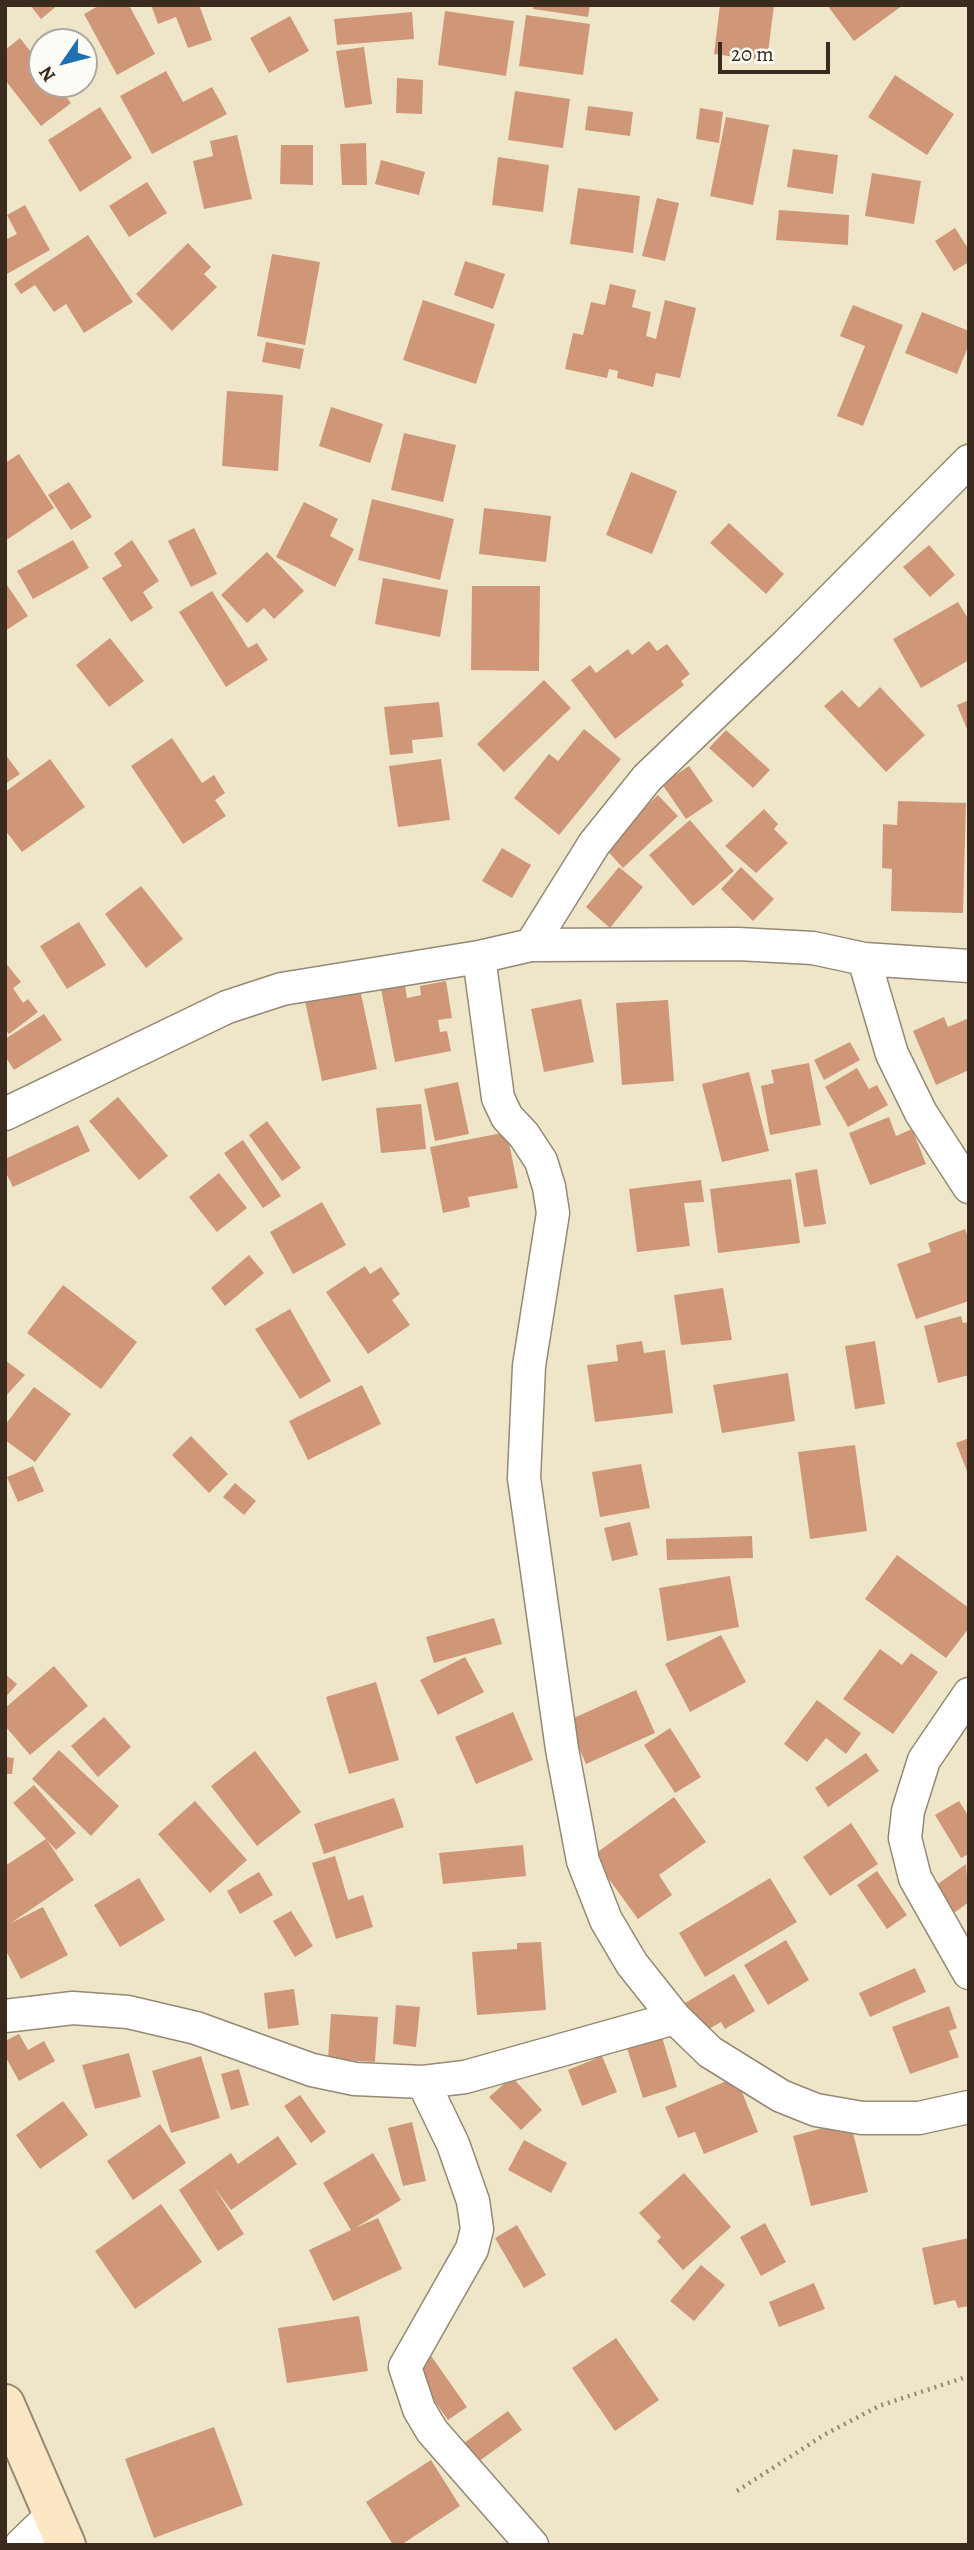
<!DOCTYPE html>
<html>
<head>
<meta charset="utf-8">
<style>
	body { margin:0 }
	#map { position:relative; width:974px; height:2550px; overflow:hidden; background:#efe6ca; font-family:Alegreya,serif }
	canvas { display:block }
	.frame { position:absolute; inset:0; border:7px solid #3b2a1e; pointer-events:none }
	.north { position:absolute; left:28px; top:28px; width:70px; height:70px; box-sizing:border-box; background:#fdfcf7; border:2px solid #afa8a0; border-radius:50%; rotate:235deg; font-size:19px; font-weight:700; line-height:28px; text-align:center; color:#3b2a1e }
	.north::after { content:''; display:block; margin:auto; width:24px; height:32px; background:#1f6fb2; clip-path:polygon(50% 0,100% 100%,50% 72%,0 100%) }
	.scale { position:absolute; left:718px; top:42px; width:112px; height:32px; box-sizing:border-box; border:4px solid #3b2a1e; border-top:0; padding-left:9px; font-size:21px; line-height:24px; white-space:nowrap; color:#3b2a1e; -webkit-text-stroke:5px #fdfcf7; paint-order:stroke }
</style>
</head>
<body>
<div id="map">
<canvas width="974" height="2550"></canvas>
<div class="frame"></div>
<div class="north">N</div>
<div class="scale">20 m</div>
</div>
<script>
const ctx = document.querySelector('canvas').getContext('2d');
ctx.lineJoin = 'round';
function paint(path, color) { ctx.fillStyle = color; ctx.fill(path, 'evenodd'); }
const toPath = rows => new Path2D(rows.map(r => 'M' + r).join(''));
function trace(path, color, width, dash) { ctx.strokeStyle = color; ctx.lineWidth = width; ctx.lineCap = dash ? 'butt' : 'round'; ctx.setLineDash(dash || []); ctx.stroke(path); }
paint(toPath([
	[30,5,58,5,41,19],
	[100,5,129,5,155,54,117,75,84,14],
	[151,5,199,5,212,40,188,48,176,17,158,24],
	[533,5,590,5,588,17,533,9],
	[720,5,774,5,767,61,714,54],
	[827,5,903,5,854,41],
	[445,11,514,21,506,76,438,65],
	[412,12,414,39,337,45,334,19],
	[526,15,590,24,583,75,519,66],
	[290,16,309,51,269,73,250,38],
	[20,38,42,66,42,84,56,84,71,103,41,126,5,80,5,50],
	[364,47,372,104,345,108,336,51],
	[166,71,183,102,212,87,227,114,152,154,120,96],
	[895,75,954,114,927,155,868,117],
	[397,78,423,80,422,114,396,113],
	[515,91,570,99,563,148,508,140],
	[588,106,633,112,630,136,585,130],
	[100,107,132,158,80,192,48,140],
	[700,108,723,112,719,143,696,139],
	[726,117,769,125,753,205,710,196],
	[237,135,252,199,204,209,193,161,213,156,210,141],
	[366,143,367,185,342,185,340,144],
	[281,145,313,145,313,185,280,184],
	[793,149,838,155,833,194,787,187],
	[498,157,549,165,543,212,492,205],
	[381,160,425,172,419,195,375,184],
	[872,173,921,181,914,224,865,216],
	[147,182,167,213,129,237,109,206],
	[578,188,640,196,633,253,570,244],
	[657,198,679,203,665,261,642,256],
	[25,205,50,250,5,275,5,240,17,234,7,215],
	[779,210,849,215,848,245,776,240],
	[955,228,969,250,969,262,954,271,935,241],
	[88,235,133,302,84,333,66,304,54,312,35,285,21,294,14,284],
	[188,243,211,267,204,274,217,287,172,331,136,294],
	[272,254,320,262,305,345,257,336],
	[465,261,505,274,493,309,454,295],
	[610,284,636,290,632,307,651,312,646,336,656,339,665,300,696,308,680,378,656,373,653,387,617,378,618,371,609,369,607,378,565,369,573,333,583,335,591,302,605,305],
	[423,300,495,324,476,384,403,360],
	[853,305,903,325,863,426,837,416,865,346,840,336],
	[922,312,969,331,969,344,957,374,905,353],
	[266,342,304,349,300,369,262,362],
	[227,391,283,395,278,471,222,466],
	[331,407,383,424,370,463,319,446],
	[404,433,456,445,443,502,391,490],
	[19,454,54,508,5,541,5,463],
	[631,472,677,491,652,554,606,535],
	[69,482,92,517,71,530,48,495],
	[372,499,454,519,440,580,358,560],
	[304,502,338,519,330,536,354,549,335,587,276,557],
	[484,508,551,516,546,562,479,554],
	[729,523,784,574,766,594,710,543],
	[194,528,217,574,191,587,168,541],
	[73,540,89,568,33,599,17,571],
	[132,540,159,581,143,592,153,608,131,622,102,578,122,566,114,553],
	[929,545,955,575,930,597,903,567],
	[267,552,304,591,274,619,264,608,247,623,221,595],
	[383,578,448,590,440,637,375,624],
	[7,585,28,616,5,631,5,586],
	[472,586,540,586,539,671,471,670],
	[212,591,248,648,257,643,268,660,226,687,179,612],
	[958,602,969,620,969,660,921,688,893,639],
	[110,638,144,681,109,707,76,665],
	[649,641,657,651,667,644,690,674,681,681,684,685,615,739,571,680,590,665,596,673,628,649,632,655],
	[544,680,571,708,504,772,477,744],
	[880,687,925,735,886,772,824,706,842,690,859,708],
	[969,700,969,734,957,705],
	[439,702,443,737,412,740,413,753,390,755,384,707],
	[584,729,621,759,559,835,514,798,549,754,558,761],
	[726,730,770,770,753,788,709,748],
	[172,738,202,783,214,775,225,793,215,800,226,816,183,844,131,766],
	[5,754,20,774,5,784],
	[50,759,85,807,22,852,5,830,5,792],
	[441,759,450,820,398,827,389,766],
	[689,766,713,801,686,819,662,784],
	[658,795,678,816,623,868,603,846],
	[898,801,966,803,963,913,891,911,892,869,882,868,883,824,897,825],
	[764,809,778,824,774,829,788,843,756,873,725,846],
	[690,820,734,871,693,906,649,855],
	[502,848,531,865,512,898,482,881],
	[619,867,643,887,610,928,586,907],
	[741,867,774,899,753,921,721,889],
	[141,886,183,939,146,968,105,914],
	[79,922,106,965,67,989,40,946],
	[5,962,21,982,13,988,23,1003,28,999,38,1012,9,1034,5,1030],
	[446,981,452,1018,438,1020,440,1032,447,1031,451,1051,395,1062,381,989,405,985,407,998,421,995,420,986],
	[360,989,377,1069,322,1081,305,1001],
	[581,999,594,1062,544,1072,531,1009],
	[668,1000,674,1081,622,1085,616,1003],
	[44,1014,62,1040,14,1070,5,1056,5,1039],
	[944,1017,948,1027,969,1018,969,1070,936,1085,913,1031],
	[850,1042,860,1060,824,1080,814,1060],
	[809,1063,821,1125,770,1135,761,1086,774,1083,771,1070],
	[857,1068,869,1089,877,1085,888,1105,848,1127,825,1087],
	[749,1072,769,1151,722,1162,702,1084],
	[458,1082,469,1134,435,1141,424,1089],
	[118,1097,168,1156,139,1180,89,1121],
	[421,1104,426,1149,381,1153,376,1108],
	[889,1117,896,1136,912,1129,926,1164,870,1185,849,1133],
	[267,1121,301,1168,282,1181,249,1135],
	[78,1125,90,1151,13,1187,5,1171,5,1159],
	[507,1132,518,1188,468,1197,470,1207,443,1213,430,1147],
	[243,1140,281,1196,263,1208,224,1153],
	[817,1169,826,1224,804,1227,795,1173],
	[219,1173,247,1208,217,1232,189,1197],
	[791,1179,800,1243,718,1253,710,1189],
	[701,1180,704,1202,684,1203,690,1246,637,1252,629,1189],
	[322,1202,346,1245,293,1274,270,1232],
	[965,1229,969,1240,969,1301,916,1319,897,1264,931,1252,928,1243],
	[249,1255,264,1273,225,1306,211,1288],
	[365,1266,370,1274,381,1267,400,1294,392,1300,410,1325,368,1354,326,1292],
	[63,1285,137,1342,101,1389,27,1333],
	[723,1288,732,1340,681,1345,674,1295],
	[290,1309,331,1381,300,1399,255,1329],
	[961,1316,963,1323,969,1322,969,1375,938,1383,924,1326],
	[642,1341,644,1353,665,1350,673,1413,595,1422,587,1365,618,1361,616,1345],
	[875,1341,885,1404,855,1409,845,1346],
	[5,1360,25,1375,5,1397],
	[788,1373,795,1421,722,1433,713,1385],
	[362,1385,381,1424,308,1460,289,1421],
	[34,1387,71,1414,35,1462,5,1440,5,1425],
	[191,1436,228,1474,209,1493,172,1455],
	[969,1438,969,1476,956,1443],
	[855,1445,867,1531,810,1539,798,1452],
	[641,1464,650,1508,600,1517,592,1472],
	[33,1466,44,1491,18,1502,7,1477],
	[235,1483,256,1501,244,1515,223,1497],
	[630,1522,638,1555,612,1561,604,1528],
	[752,1536,753,1558,667,1560,666,1539],
	[897,1555,969,1608,969,1628,946,1658,865,1599],
	[730,1576,739,1627,667,1641,659,1588],
	[494,1618,502,1644,434,1663,426,1637],
	[721,1635,746,1682,690,1712,665,1664],
	[880,1649,902,1665,911,1653,938,1672,893,1734,843,1699],
	[465,1657,484,1692,438,1715,420,1680],
	[54,1666,88,1706,30,1755,5,1726,5,1708],
	[5,1674,17,1684,5,1698],
	[376,1682,399,1760,349,1774,326,1697],
	[636,1690,655,1733,586,1764,567,1721],
	[817,1700,861,1733,846,1754,826,1738,807,1762,784,1744],
	[513,1712,533,1760,476,1784,455,1737],
	[104,1717,131,1747,98,1777,71,1746],
	[670,1728,701,1777,675,1793,644,1745],
	[59,1750,119,1806,91,1836,32,1779],
	[255,1751,301,1812,257,1846,211,1786],
	[866,1753,879,1771,828,1807,815,1788],
	[5,1757,14,1758,12,1774,5,1774],
	[34,1785,76,1833,56,1850,13,1803],
	[674,1797,706,1842,659,1875,672,1895,638,1919,592,1856],
	[394,1798,404,1827,324,1854,314,1824],
	[195,1801,247,1860,210,1893,158,1834],
	[959,1801,969,1817,969,1854,961,1858,935,1815],
	[851,1823,878,1864,830,1896,803,1857],
	[46,1839,74,1880,11,1923,43,1907,68,1955,21,1979,5,1949,5,1866],
	[523,1845,526,1876,443,1884,439,1853],
	[335,1856,348,1900,363,1895,373,1927,336,1939,312,1863],
	[966,1864,969,1902,947,1918,928,1891],
	[877,1871,907,1915,887,1929,857,1885],
	[259,1872,273,1895,240,1914,227,1891],
	[139,1878,165,1920,120,1947,94,1905],
	[770,1878,797,1922,705,1977,679,1933],
	[291,1911,313,1946,295,1957,273,1921],
	[786,1940,809,1980,768,2005,744,1965],
	[541,1942,546,2010,477,2015,472,1952,517,1949,517,1943],
	[915,1968,926,1992,870,2017,859,1993],
	[734,1974,755,2011,725,2029,721,2022,702,2033,685,2003],
	[294,1989,299,2025,268,2029,264,1993],
	[396,2005,420,2007,416,2047,393,2044],
	[949,2006,957,2028,949,2031,959,2057,910,2074,892,2027],
	[331,2014,378,2017,375,2062,328,2059],
	[19,2034,28,2050,44,2041,55,2061,19,2081,5,2056,5,2041],
	[662,2037,677,2087,643,2098,627,2048],
	[129,2053,141,2097,95,2109,82,2065],
	[201,2056,220,2118,171,2133,152,2071],
	[602,2056,617,2092,582,2106,568,2070],
	[239,2069,249,2105,231,2110,221,2074],
	[512,2077,542,2110,521,2130,489,2097],
	[736,2077,758,2132,704,2154,695,2132,678,2138,665,2107],
	[300,2095,326,2132,311,2143,284,2106],
	[63,2101,88,2135,40,2169,16,2135],
	[850,2121,868,2192,811,2206,793,2136],
	[412,2122,426,2181,403,2186,388,2128],
	[160,2124,186,2163,133,2200,107,2161],
	[278,2136,297,2164,231,2210,214,2187,244,2234,218,2251,179,2190,231,2153,238,2164],
	[524,2140,567,2163,551,2193,508,2170],
	[373,2153,401,2200,355,2228,378,2218,402,2269,333,2301,309,2250,351,2230,323,2183],
	[684,2173,731,2227,683,2270,657,2241,661,2237,639,2213],
	[161,2204,202,2262,135,2309,95,2251],
	[765,2223,786,2262,761,2276,740,2237],
	[517,2225,546,2275,524,2288,495,2238],
	[969,2238,969,2306,958,2308,955,2300,934,2305,922,2248],
	[701,2265,725,2285,694,2321,670,2301],
	[814,2283,825,2309,779,2327,769,2302],
	[359,2316,368,2371,287,2383,278,2328],
	[616,2338,659,2400,615,2431,572,2368],
	[429,2353,467,2407,448,2420,410,2366],
	[508,2411,522,2430,478,2462,464,2443],
	[214,2427,243,2505,154,2538,125,2459],
	[431,2460,460,2506,401,2545,393,2545,366,2502]
]), '#cf9778');
const minor = toPath([
	[531,945,594,844,647,778,786,645,969,461],
	[479,957,498,1098,507,1117,524,1135,541,1161,549,1187,553,1213,529,1366,524,1478,562,1749,583,1861,606,1920,632,1964,675,2018,710,2052,781,2096,816,2110,862,2118,919,2118,969,2107],
	[864,959,892,1054,921,1113,969,1187],
	[5,1114,227,1007,282,989,479,957,531,945,738,944,813,948,864,959,969,966],
	[969,1694,924,1760,908,1811,905,1838,915,1878,969,1973],
	[5,2016,73,2008,128,2012,196,2028,312,2070,355,2079,423,2082,465,2077,675,2018],
	[423,2082,453,2144,473,2201,477,2229,472,2249,405,2367,419,2409,432,2431,532,2545],
	[21,2545,52,2515]
]);
const secondary = toPath([
	[5,2404,66,2545]
]);
trace(minor, '#958874', 35);
trace(secondary, '#958874', 42);
trace(toPath([
	[737,2491,824,2435,879,2406,969,2376]
]), '#958874', 4.5, [2, 5]);
trace(minor, '#fff', 32);
trace(secondary, '#fbe7c3', 38);
</script>
</body>
</html>
